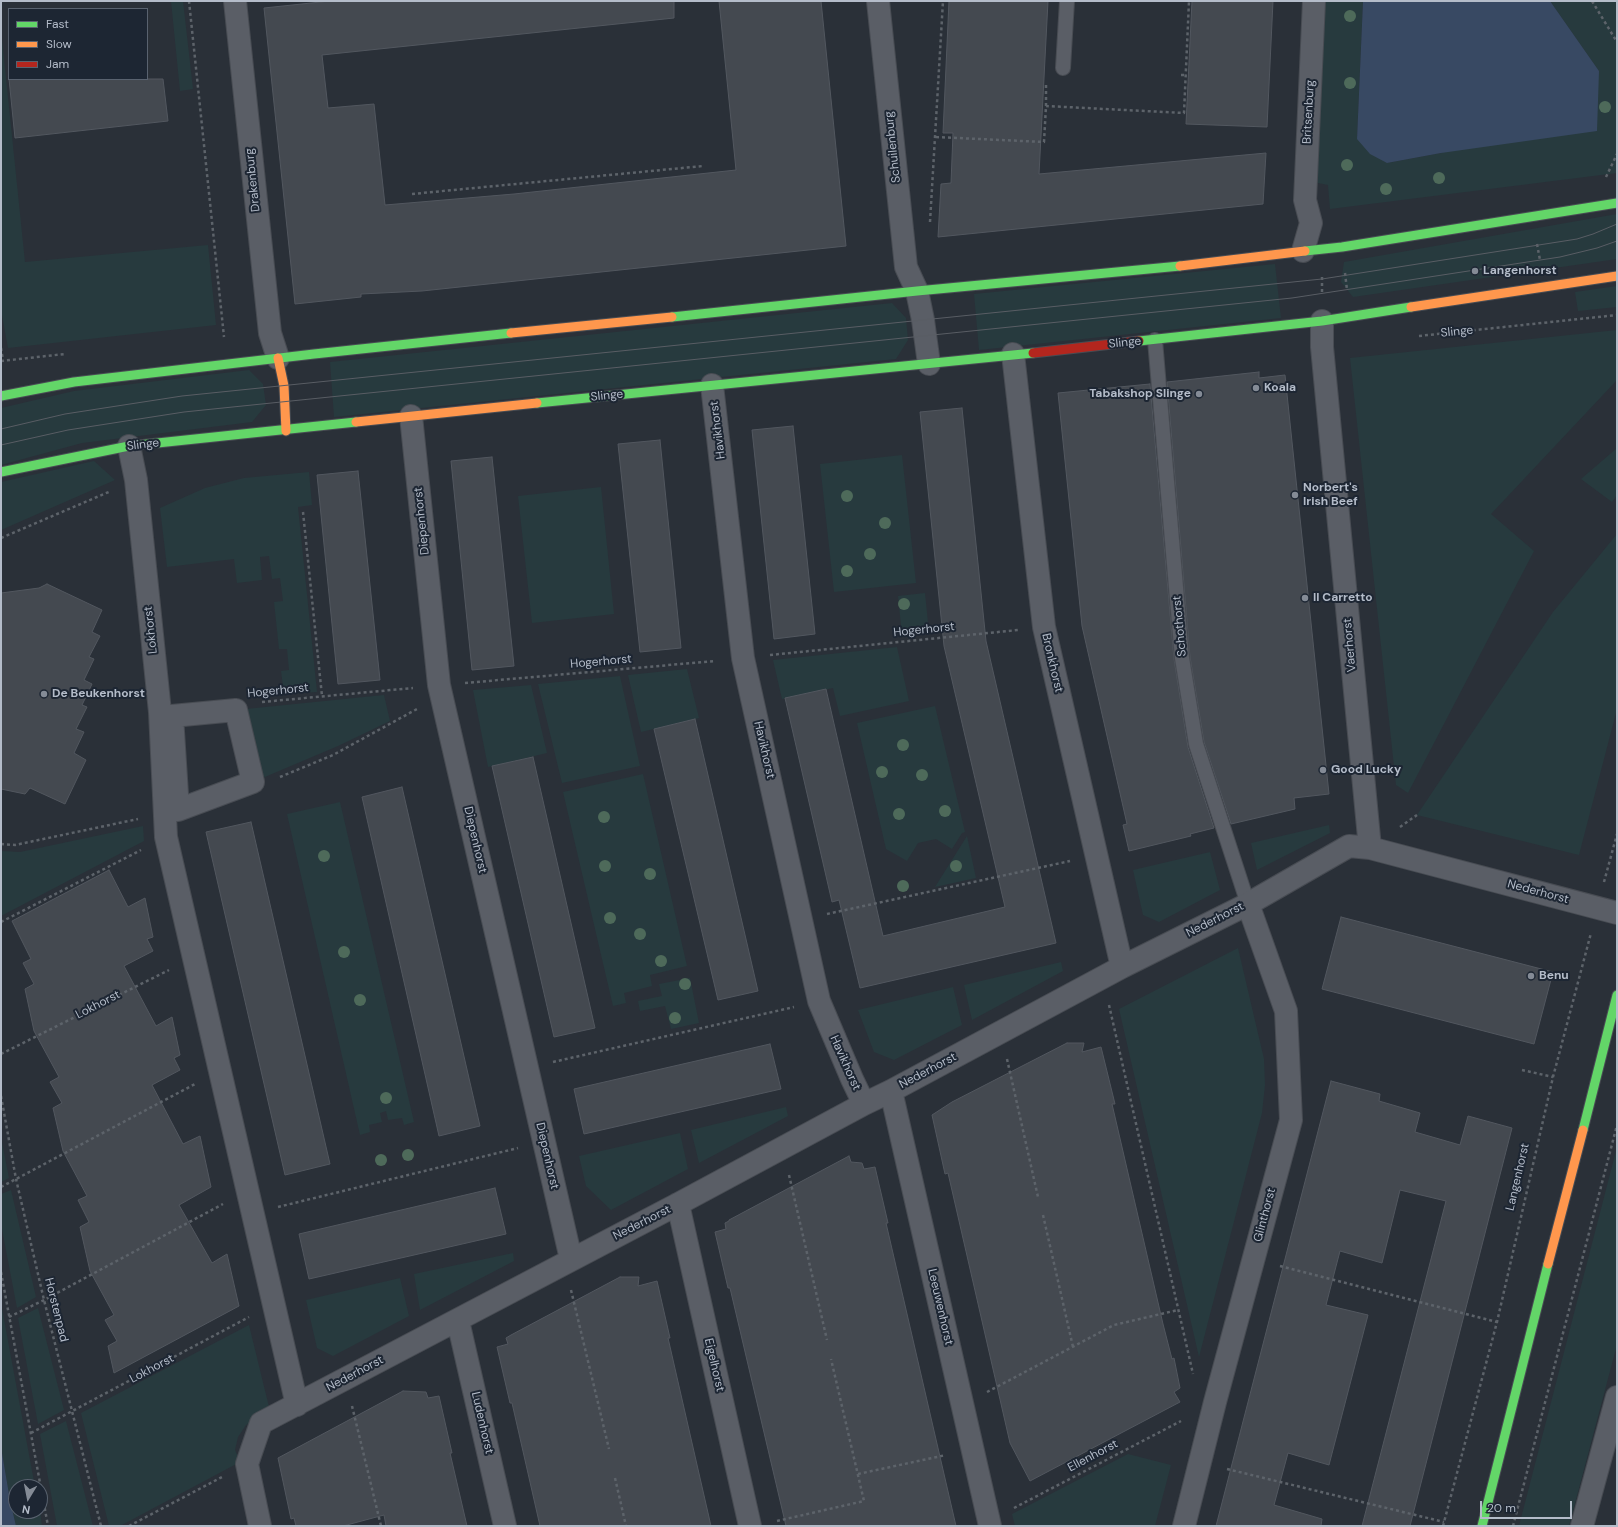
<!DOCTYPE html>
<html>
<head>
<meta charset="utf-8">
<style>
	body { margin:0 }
	#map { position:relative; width:1618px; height:1527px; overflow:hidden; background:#2a3038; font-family:"DM Sans",sans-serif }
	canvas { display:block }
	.frame { position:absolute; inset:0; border:2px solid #b4bcc9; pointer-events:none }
	.legend { position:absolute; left:8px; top:8px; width:140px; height:72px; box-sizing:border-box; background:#1d2633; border:1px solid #59626f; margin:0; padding:5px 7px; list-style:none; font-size:12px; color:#b4bcc9 }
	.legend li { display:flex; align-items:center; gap:8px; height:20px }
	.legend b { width:20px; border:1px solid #59626f }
	.north { position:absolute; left:8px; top:1479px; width:40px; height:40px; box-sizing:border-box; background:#1d2633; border:1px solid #59626f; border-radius:50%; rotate:190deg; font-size:11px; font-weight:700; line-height:16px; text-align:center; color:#b4bcc9 }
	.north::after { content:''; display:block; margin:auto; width:14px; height:18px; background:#848b96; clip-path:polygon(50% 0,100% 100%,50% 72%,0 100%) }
	.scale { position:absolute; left:1480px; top:1501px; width:92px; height:18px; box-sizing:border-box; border:2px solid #b4bcc9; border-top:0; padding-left:5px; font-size:12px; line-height:14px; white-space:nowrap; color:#b4bcc9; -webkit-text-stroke:3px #1d2633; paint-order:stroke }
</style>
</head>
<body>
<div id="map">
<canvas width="1618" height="1527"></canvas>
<div class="frame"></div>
<ul class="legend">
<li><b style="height:5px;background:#63d668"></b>Fast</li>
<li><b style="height:5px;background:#ff974d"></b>Slow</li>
<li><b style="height:5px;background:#b3261e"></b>Jam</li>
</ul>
<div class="north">N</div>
<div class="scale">20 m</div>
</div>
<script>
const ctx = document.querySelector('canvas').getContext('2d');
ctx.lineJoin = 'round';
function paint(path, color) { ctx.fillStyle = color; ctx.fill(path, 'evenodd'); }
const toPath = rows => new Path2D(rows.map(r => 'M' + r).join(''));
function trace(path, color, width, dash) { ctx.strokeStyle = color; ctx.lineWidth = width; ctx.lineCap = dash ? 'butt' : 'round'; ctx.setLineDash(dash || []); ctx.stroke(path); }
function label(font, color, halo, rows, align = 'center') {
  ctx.font = font + ' "DM Sans",sans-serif'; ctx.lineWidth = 4; ctx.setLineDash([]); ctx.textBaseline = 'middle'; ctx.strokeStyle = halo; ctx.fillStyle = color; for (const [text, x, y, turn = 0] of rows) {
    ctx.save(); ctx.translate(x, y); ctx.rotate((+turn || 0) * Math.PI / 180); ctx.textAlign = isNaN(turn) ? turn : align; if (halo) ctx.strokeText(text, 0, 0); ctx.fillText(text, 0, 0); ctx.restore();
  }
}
paint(toPath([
	[171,1,183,1,193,89,180,91],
	[1322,1,1363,1,1357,138,1387,163,1441,153,1599,71,1550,1,1617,1,1617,173,1330,209,1328,185,1313,182],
	[1,30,25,262,208,245,216,325,8,348,1,310],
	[1617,214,1617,259,1353,297,1341,282,1344,262],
	[1275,264,1281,318,979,350,974,294],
	[1617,286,1617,307,1578,311,1575,292],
	[892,303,906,318,908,340,896,359,334,417,330,362],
	[1617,330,1617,380,1491,514,1534,551,1408,793,1396,785,1350,358],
	[249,370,263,384,266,405,252,422,82,443,1,465,1,408,74,391],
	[1617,448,1617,495,1612,502,1581,479],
	[902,455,916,583,834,592,820,464],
	[94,461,115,480,1,530,1,482],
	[309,472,312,505,298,507,317,692,284,694,281,671,289,670,287,649,279,649,274,602,283,601,280,578,272,579,269,556,260,557,262,580,237,583,234,559,167,567,160,508,205,488,244,478],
	[601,487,614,614,532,623,518,496],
	[1617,534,1617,709,1579,855,1417,815,1553,612],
	[925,593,929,632,902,635,898,596],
	[897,647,909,701,840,716,833,688,782,699,773,660],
	[687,669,699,718,641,732,628,675],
	[620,676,640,766,562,783,538,684],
	[531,685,547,753,488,767,473,690],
	[384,695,390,721,338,746,253,782,236,710],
	[935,706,965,832,962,833,952,849,936,839,918,843,907,861,886,849,857,723],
	[643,774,687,966,650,975,652,986,624,993,626,1003,613,1006,563,792],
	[340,802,414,1122,404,1125,402,1118,388,1120,386,1111,380,1113,382,1122,369,1125,370,1132,360,1135,287,814],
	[1329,825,1330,833,1257,870,1251,843],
	[143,826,144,841,1,916,1,851,20,852],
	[967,836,976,878,935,887],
	[1210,852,1220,890,1159,922,1143,915,1133,870],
	[1238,948,1264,1059,1265,1085,1262,1113,1199,1357,1119,1009],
	[1061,962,1063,971,972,1020,964,985],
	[690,978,699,1023,671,1029,665,1006,640,1011,638,1001,662,996,659,984],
	[953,987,962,1025,894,1060,874,1052,858,1010],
	[786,1107,788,1116,699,1163,691,1130],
	[680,1133,688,1169,611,1210,586,1186,579,1156],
	[1,1137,9,1178,1,1182],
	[1617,1147,1617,1345,1610,1371,1569,1526,1519,1526],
	[11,1190,36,1297,17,1308,1,1224,1,1194],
	[513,1253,514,1261,420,1310,414,1274],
	[400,1278,409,1316,333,1356,317,1348,306,1300],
	[1,1303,35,1487,16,1487,16,1511,40,1511,42,1526,16,1526,10,1500,1,1447],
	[38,1308,64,1410,38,1424,18,1318],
	[249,1325,270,1411,246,1425,238,1437,235,1450,240,1462,120,1526,109,1526,81,1413],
	[66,1421,93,1526,57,1526,40,1434],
	[1128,1454,1171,1465,1155,1526,1015,1526,1012,1514]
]), '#273a3e');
paint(toPath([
	[1363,1,1550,1,1599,71,1597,131,1441,153,1387,163,1370,154,1357,139],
	[1,1447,10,1500,16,1526,1,1526]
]), '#384963');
const building = toPath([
	[330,1,674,1,674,18,322,55,328,108,374,104,385,205,514,194,736,170,719,1,821,1,846,246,422,291,361,294,361,297,295,304,264,8,330,1],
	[949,1,1048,1,1039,174,1266,153,1263,204,938,237,941,184,951,183,953,133,943,133,949,1],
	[1192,1,1273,1,1267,127,1186,124,1192,1],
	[9,79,163,79,168,121,15,138,9,79],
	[1259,372,1259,378,1285,375,1329,794,1294,798,1295,809,1231,824,1204,742,1190,657,1167,382,1259,372],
	[1150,384,1174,659,1188,747,1214,828,1190,834,1191,836,1129,851,1123,825,1127,824,1082,626,1058,393,1150,384],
	[962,408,986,641,1056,943,860,988,839,900,832,902,785,698,826,689,883,936,1005,907,944,646,920,412,962,408],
	[793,426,815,634,774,639,752,430,793,426],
	[660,440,681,648,640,652,618,444,660,440],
	[492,457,514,666,472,670,451,461,492,457],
	[358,471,380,680,338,684,317,475,358,471],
	[47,584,102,610,92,632,100,636,89,657,94,659,84,680,92,684,82,705,87,707,76,729,84,732,74,753,86,760,65,804,30,788,25,794,1,789,1,593,39,588,47,584],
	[695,719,758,991,718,1000,654,729,695,719],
	[533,757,595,1028,554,1037,492,766,533,757],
	[402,787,480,1126,439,1136,362,797,402,787],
	[251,822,330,1164,285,1175,206,832,251,822],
	[109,870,128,907,145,898,153,937,147,939,153,951,124,966,156,1026,172,1017,180,1055,174,1058,180,1070,152,1085,183,1144,200,1136,211,1187,179,1205,212,1263,227,1254,239,1306,114,1373,108,1346,117,1341,105,1320,114,1315,90,1271,80,1227,89,1222,78,1200,87,1196,63,1151,53,1108,62,1103,50,1082,59,1077,34,1031,25,989,34,984,23,963,31,959,12,921,109,870],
	[1341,917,1553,972,1534,1044,1322,989,1341,917],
	[1067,1043,1084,1043,1082,1052,1101,1047,1115,1104,1112,1104,1163,1324,1172,1359,1174,1358,1180,1388,1174,1392,1180,1402,1030,1481,1010,1443,948,1173,945,1174,932,1115,952,1102,1067,1043],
	[770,1044,781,1089,584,1134,574,1089,770,1044],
	[1331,1081,1380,1094,1379,1101,1420,1113,1415,1132,1460,1145,1468,1116,1512,1128,1471,1288,1410,1526,1362,1526,1446,1201,1400,1190,1382,1263,1340,1251,1326,1305,1368,1315,1329,1465,1288,1453,1274,1505,1322,1519,1321,1526,1216,1526,1331,1081],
	[849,1156,851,1162,862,1163,864,1169,875,1167,888,1223,886,1223,956,1526,786,1526,730,1288,728,1288,715,1232,726,1229,725,1223,729,1221,729,1220,849,1156],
	[495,1188,506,1234,309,1279,299,1234,495,1188],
	[620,1277,639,1277,638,1286,657,1281,670,1338,668,1338,711,1526,540,1526,512,1403,510,1403,497,1347,508,1344,506,1338,511,1335,620,1277],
	[403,1391,426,1392,428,1398,439,1396,452,1453,450,1453,467,1526,386,1526,384,1515,343,1526,296,1526,294,1518,291,1519,278,1458,403,1391]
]);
paint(building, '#444950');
trace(building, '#52575f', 1);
const lane = toPath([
	[1063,68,1067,1],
	[1155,340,1182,658,1196,744,1248,904]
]);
const street = toPath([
	[235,1,270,333,278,358],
	[878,1,906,267,917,291,923,320,929,364],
	[1303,251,1311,223,1305,200,1314,1],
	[1322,321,1322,347,1370,848],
	[1013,354,1044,627,1122,967],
	[712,385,743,658,819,1001,852,1079,864,1104],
	[411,416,439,685,571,1259],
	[129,446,136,480,160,712,166,837,297,1405],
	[236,710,253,782,178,810,172,716,236,710],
	[891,1091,990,1526],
	[678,1204,750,1526],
	[458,1321,505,1526],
	[260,1526,247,1464,261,1423,678,1204,864,1104,891,1091,1122,967,1248,904,1349,846,1370,848,1617,913],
	[1184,1526,1215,1402,1291,1120,1286,1011,1248,904],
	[1582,1526,1617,1397]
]);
const fast = toPath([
	[1305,251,1342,247,1617,203],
	[672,317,917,291,1180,266],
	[1139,341,1322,321,1411,307],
	[1,396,74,382,314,354,511,333],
	[537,403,1033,353],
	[1,472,129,446,356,422],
	[1583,1130,1617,995],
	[1482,1526,1548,1264]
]);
const slow = toPath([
	[1180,266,1305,251],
	[1411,307,1617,276],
	[511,333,672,317],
	[278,358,284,386,286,431],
	[356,422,537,403],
	[1548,1264,1583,1130]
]);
const jam = toPath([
	[1033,353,1139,341]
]);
trace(lane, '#484c53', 16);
trace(street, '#484c53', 24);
trace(fast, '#484c53', 11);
trace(slow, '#484c53', 11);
trace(jam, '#484c53', 11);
trace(toPath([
	[189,1,224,337],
	[1592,1,1617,42],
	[1181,75,1185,75],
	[1046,106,1046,84],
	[936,137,1044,142,1046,106,1184,113,1189,1],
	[1606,177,1617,154],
	[412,194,703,166],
	[930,222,943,1],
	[1537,244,1540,260],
	[1345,273,1347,290],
	[1322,277,1322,294],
	[1419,336,1617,315],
	[1,348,3,360],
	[1,361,65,354],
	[303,512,322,696],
	[1,538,111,491],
	[770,655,1018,630],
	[465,683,715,661],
	[262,702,413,688],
	[280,777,333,755,417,709],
	[1400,827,1417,815],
	[1,844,15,845,138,819],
	[1604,882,1617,834],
	[827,914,1070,861],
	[1,922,141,850],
	[1109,1005,1193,1374],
	[1,1054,169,970],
	[1007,1059,1038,1197],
	[553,1062,794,1007],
	[1522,1070,1553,1077],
	[1,1096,16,1179,44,1300,101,1526],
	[789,1175,827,1340],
	[1,1187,195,1084],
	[278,1207,518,1148],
	[1043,1215,1073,1347],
	[1280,1266,1497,1322],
	[1,1272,48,1526],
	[571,1290,609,1449],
	[9,1317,44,1300,223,1204],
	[987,1392,1114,1325,1178,1310],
	[352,1406,381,1526],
	[31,1433,249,1317],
	[1227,1469,1444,1522],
	[858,1474,946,1455],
	[615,1478,626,1526],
	[1014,1508,1181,1421],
	[777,1521,864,1501,831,1359],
	[129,1526,222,1477],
	[1443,1526,1497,1322,1553,1077,1591,933],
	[1513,1526,1617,1125]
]), '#5d636a', 2.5, [3, 3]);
trace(lane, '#5a5e66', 14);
trace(street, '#5a5e66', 22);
trace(fast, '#63d668', 9);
trace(slow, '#ff974d', 9);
trace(jam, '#b3261e', 9);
trace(toPath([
	[1,429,65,414,182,396,1322,279,1577,239,1593,234,1617,224],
	[1,445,68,430,184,412,1292,298,1560,257,1597,248,1617,241]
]), '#595d64', 1);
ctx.fillStyle = '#4e6a5a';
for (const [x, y] of [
	[1350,16],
	[1350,83],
	[1605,107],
	[1347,165],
	[1439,178],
	[1386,189],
	[847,496],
	[885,523],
	[870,554],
	[847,571],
	[904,604],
	[903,745],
	[882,772],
	[922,775],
	[945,811],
	[899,814],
	[604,817],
	[324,856],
	[605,866],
	[956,866],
	[650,874],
	[903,886],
	[610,918],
	[640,934],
	[344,952],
	[661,961],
	[685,984],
	[360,1000],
	[675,1018],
	[386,1098],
	[408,1155],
	[381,1160]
]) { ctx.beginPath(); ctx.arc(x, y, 6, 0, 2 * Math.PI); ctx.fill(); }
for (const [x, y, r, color] of [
	[1475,271,4,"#848b96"],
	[1256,388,4,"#848b96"],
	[1199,394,4,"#848b96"],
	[1295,495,4,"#848b96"],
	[1305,598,4,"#848b96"],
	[44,694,4,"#848b96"],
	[1323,770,4,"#848b96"],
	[1531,976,4,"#848b96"]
]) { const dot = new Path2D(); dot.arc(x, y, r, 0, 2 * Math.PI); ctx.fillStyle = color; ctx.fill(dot); trace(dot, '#1d2633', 1.5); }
label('12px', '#b4bcc9', '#1d2633', [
	["Britsenburg",1309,112,-87],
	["Schuilenburg",893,147,-96],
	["Drakenburg",253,180,-96],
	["Slinge",1457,332,-6],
	["Slinge",1125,343,-6],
	["Slinge",607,396,-6],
	["Havikhorst",718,430,-97],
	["Slinge",143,445,-7],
	["Diepenhorst",422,521,-96],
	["Schothorst",1180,626,-95],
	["Lokhorst",151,630,-96],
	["Hogerhorst",924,630,-6],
	["Vaerhorst",1350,645,-95],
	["Hogerhorst",601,662,-5],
	["Bronkhorst",1052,663,77],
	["Hogerhorst",278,691,-6],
	["Havikhorst",764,750,77],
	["Diepenhorst",475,840,77],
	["Nederhorst",1538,892,15],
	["Nederhorst",1215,920,-27],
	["Lokhorst",98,1005,-27],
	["Havikhorst",845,1063,66],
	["Nederhorst",928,1071,-28],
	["Diepenhorst",547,1156,77],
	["Langenhorst",1518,1177,-77],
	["Glinthorst",1265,1215,-75],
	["Nederhorst",642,1223,-27],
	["Leeuwenhorst",940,1307,77],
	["Horstenpad",56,1310,76],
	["Eigelhorst",714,1365,77],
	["Lokhorst",152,1369,-28],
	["Nederhorst",355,1374,-28],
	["Ludenhorst",482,1423,77],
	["Ellenhorst",1093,1456,-28]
]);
label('bold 12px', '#b4bcc9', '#1d2633', [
	["Langenhorst",1483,271],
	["Koala",1264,388],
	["Tabakshop Slinge",1191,394,"right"],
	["Norbert's",1303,488],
	["Irish Beef",1303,502],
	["Il Carretto",1313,598],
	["De Beukenhorst",52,694],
	["Good Lucky",1331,770],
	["Benu",1539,976]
], 'left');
</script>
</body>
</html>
